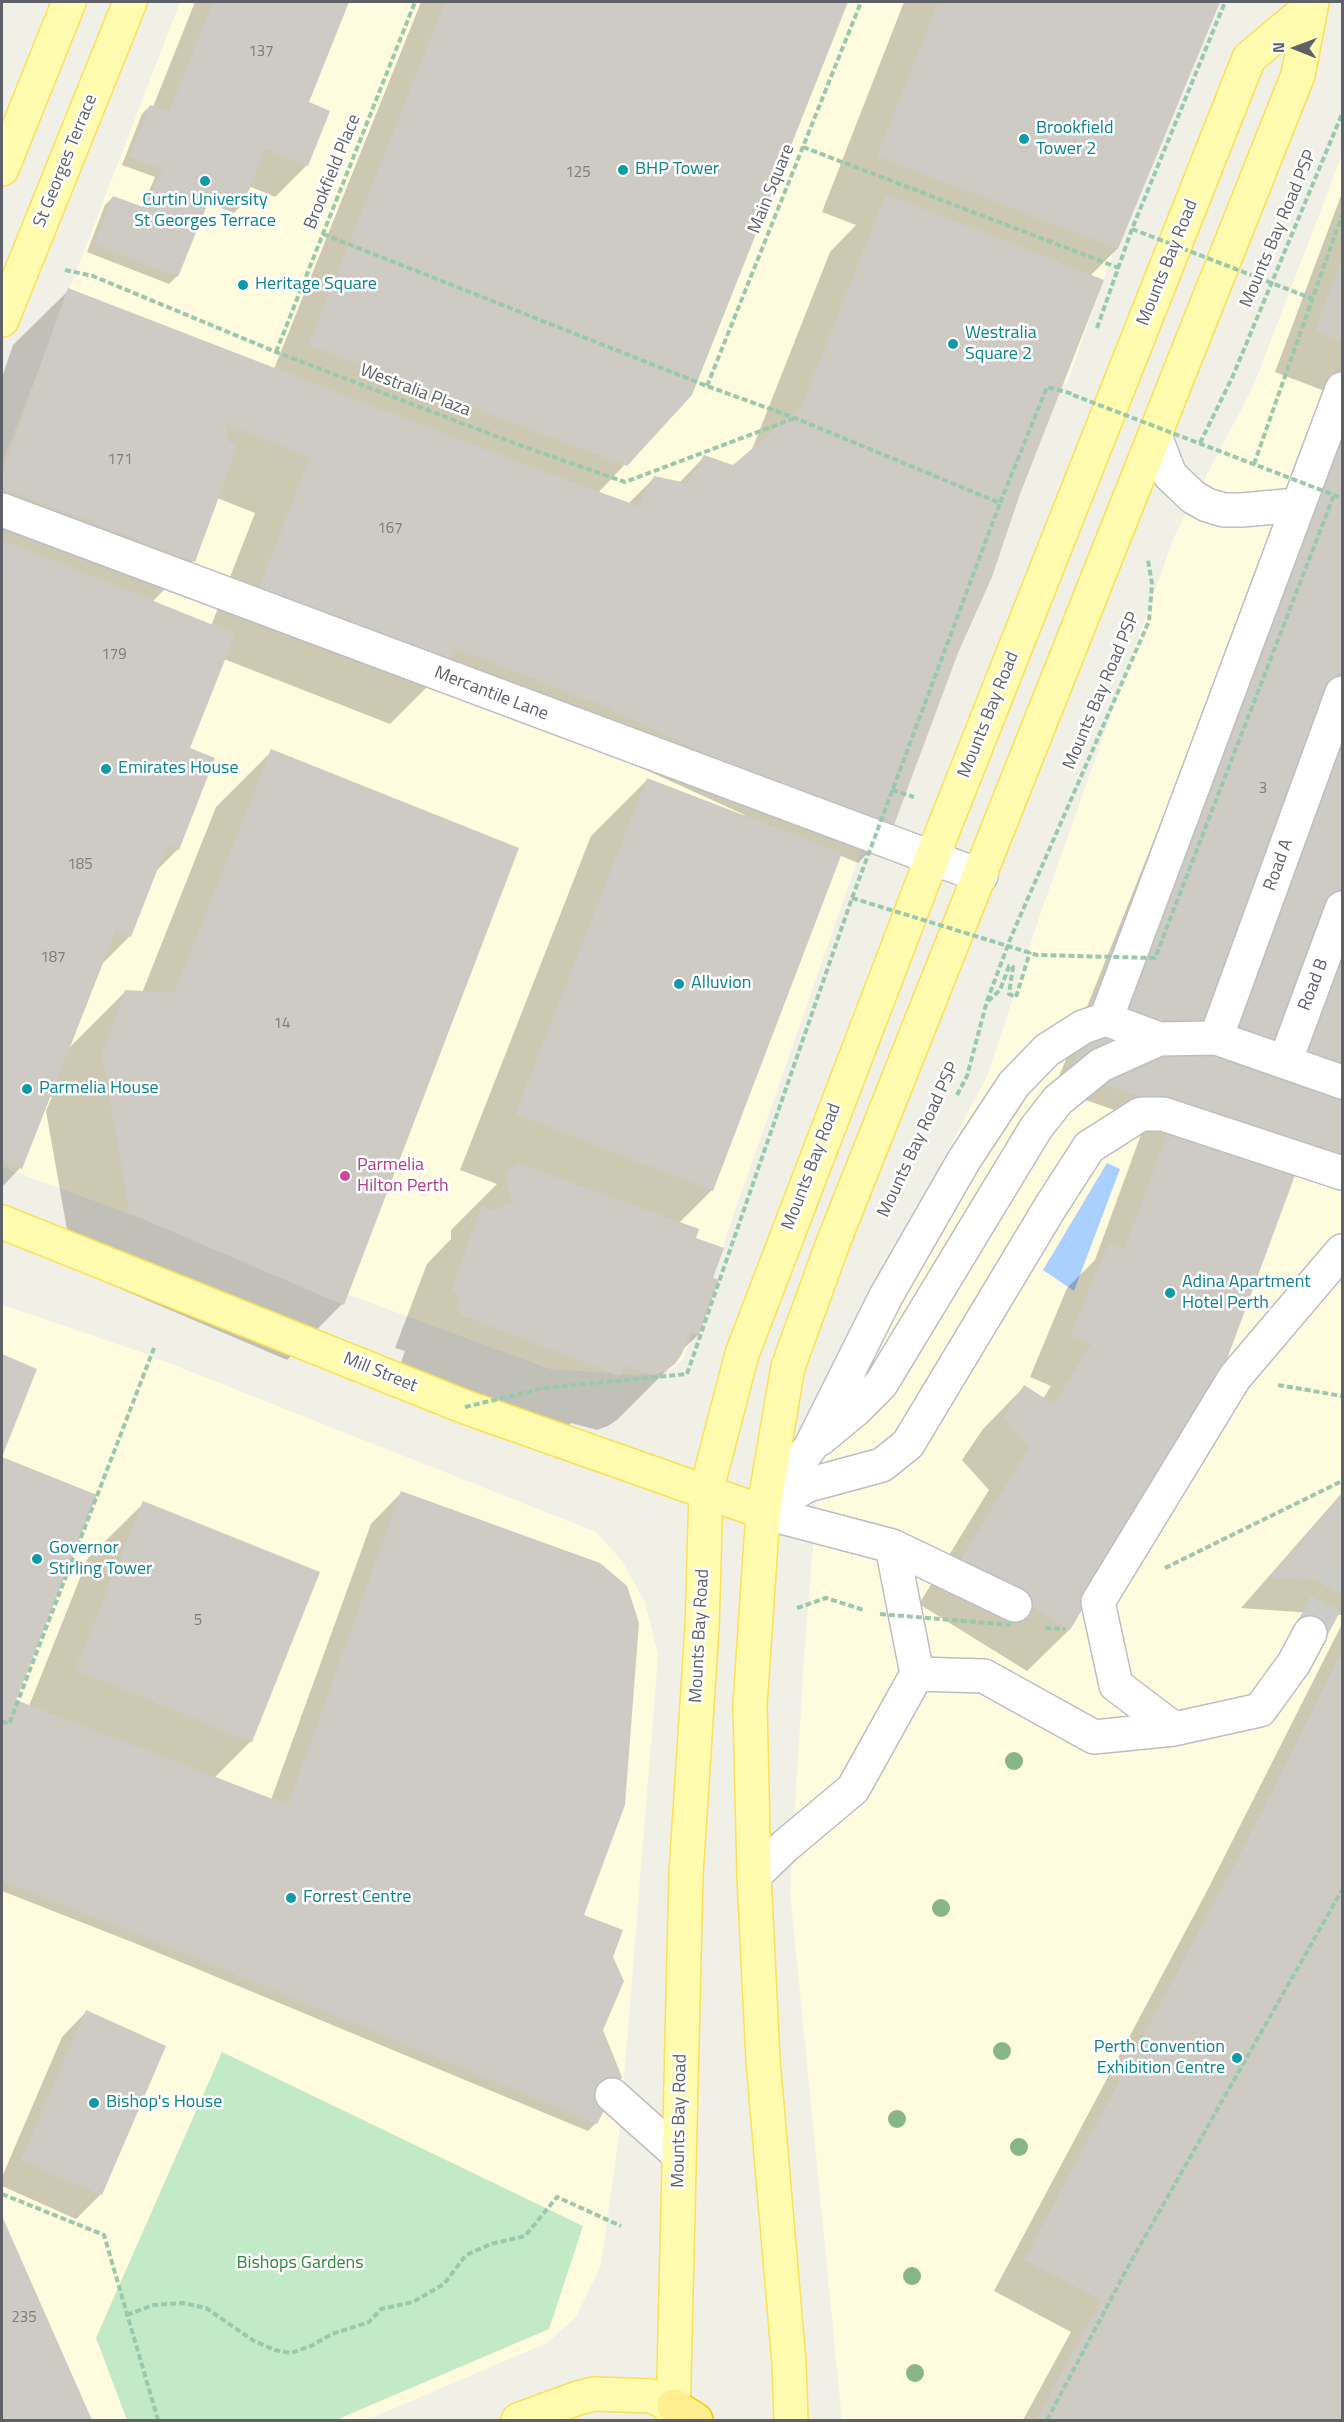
<!DOCTYPE html>
<html>
<head>
<meta charset="utf-8">
<style>
	body { margin:0 }
	#map { position:relative; width:1344px; height:2422px; overflow:hidden; background:#f1f0e7; font-family:"Titillium Web",sans-serif }
	canvas { display:block }
	.frame { position:absolute; inset:0; border:3px solid #5e6268; pointer-events:none }
	.north { position:absolute; left:1266px; top:18px; width:60px; height:60px; -webkit-text-stroke:4px #fff; paint-order:stroke; rotate:271deg; font-size:16px; font-weight:700; line-height:24px; text-align:center; color:#5e6268 }
	.north::after { content:''; display:block; margin:auto; width:21px; height:27px; background:#5e6268; clip-path:polygon(50% 0,100% 100%,50% 72%,0 100%) }
</style>
</head>
<body>
<div id="map">
<canvas width="1344" height="2422"></canvas>
<div class="frame"></div>
<div class="north">N</div>
</div>
<script>
const ctx = document.querySelector('canvas').getContext('2d');
ctx.lineJoin = 'round';
function paint(path, color) { ctx.fillStyle = color; ctx.fill(path, 'evenodd'); }
const toPath = rows => new Path2D(rows.map(r => 'M' + r).join(''));
function trace(path, color, width, dash) { ctx.strokeStyle = color; ctx.lineWidth = width; ctx.lineCap = dash ? 'butt' : 'round'; ctx.setLineDash(dash || []); ctx.stroke(path); }
function label(font, color, halo, rows, align = 'center') {
  ctx.font = font + ' "Titillium Web",sans-serif'; ctx.lineWidth = 5; ctx.setLineDash([]); ctx.textBaseline = 'middle'; ctx.strokeStyle = halo; ctx.fillStyle = color; for (const [text, x, y, turn = 0] of rows) {
    ctx.save(); ctx.translate(x, y); ctx.rotate((+turn || 0) * Math.PI / 180); ctx.textAlign = isNaN(turn) ? turn : align; if (halo) ctx.strokeText(text, 0, 0); ctx.fillText(text, 0, 0); ctx.restore();
  }
}
paint(toPath([
	[180,2,1215,2,1123,224,1067,384,1045,375,861,850,683,1360,672,1369,638,1375,550,1369,2,1167,2,464],
	[1342,155,1342,2420,842,2420,790,1891,805,1643,827,1381,988,1074,1041,912,1174,537,1253,387],
	[2,1305,141,1352,596,1532,622,1561,645,1602,658,1656,620,2128,601,2265,576,2317,547,2343,367,2420,2,2420]
]), '#fffbdf');
paint(toPath([
	[222,2052,583,2226,549,2329,336,2420,127,2420,96,2338]
]), '#c2eac7');
paint(toPath([
	[1107,1163,1120,1169,1074,1291,1043,1270]
]), '#aad0ff');
paint(toPath([
	[195,2,347,2,307,103,328,112,306,166,275,197,249,186,242,205,234,213,206,202,177,276,169,284,87,252,105,205,113,197,142,208,155,177,122,165,142,114,150,106,153,107],
	[421,2,846,2,691,394,598,493,628,504,655,477,679,483,704,457,733,467,751,452,830,252,856,225,822,212,904,2,1218,2,1117,249,1090,276,957,652,889,832,858,863,839,855,712,1190,679,1223,694,1238,711,1279,698,1335,681,1351,674,1363,617,1420,608,1426,597,1430,571,1423,563,1431,403,1370,401,1362,405,1351,395,1348,427,1264,451,1239,451,1230,497,1184,460,1170,591,836,647,780,744,817,745,815,569,735,432,682,390,724,224,659,189,747,178,849,155,872,130,936,101,965,67,1050,125,992,142,993,216,807,272,751,342,1304,287,1360,74,1269,46,1111,52,1097,49,1096,20,1168,2,1187,2,377,13,345,69,290,274,369],
	[217,498,255,513,211,626,152,602,193,561],
	[1342,193,1342,1184,1296,1169,1219,1377,1069,1630,1027,1671,919,1604,989,1490,962,1460,983,1429,1024,1387,1043,1399,1051,1386,1030,1377,1067,1288,1095,1260,1146,1121,1054,1089,1281,523,1330,393,1275,372],
	[2,1356,35,1369,2,1454],
	[2,1458,96,1496,14,1700,29,1706,88,1558,144,1503,251,1741,214,1778,271,1800,371,1524,402,1492,582,1915,611,1958,601,2030,596,2123,588,2131,137,1944,2,1891],
	[1342,1493,1342,1615,1241,1608],
	[1342,1624,1342,2420,1023,2420,1071,2332,994,2291,1208,1889],
	[86,2012,164,2046,100,2195,76,2219,2,2186,2,2177,62,2037],
	[2,2220,90,2420,2,2420]
]), '#0003');
paint(toPath([
	[213,2,349,2,309,102,330,111,308,166,265,149,243,206,212,193,178,277,94,244,113,196,146,208,162,169,129,157,150,105,169,111],
	[445,2,848,2,692,395,627,466,308,345],
	[938,2,1220,2,1118,249,877,156],
	[886,194,1104,280,1020,494,992,577,958,653,891,833,719,760,601,705,454,648,447,669,256,595,310,457,180,406,227,425,228,441,238,445,195,562,2,488,2,474,68,288,523,464,638,506,654,476,687,483,704,455,733,465,801,407],
	[1342,259,1342,341,1315,330],
	[1342,386,1342,1163,1304,1151,1220,1378,1070,1630,959,1562,1029,1447,1003,1418,1024,1385,1054,1404,1091,1344,1070,1335,1108,1244,1124,1250,1176,1109,1069,1073,1297,505],
	[2,540,233,633,234,637,190,748,215,758,179,850,167,845,131,937,116,930,22,1169,2,1161],
	[271,749,519,848,344,1305,129,1213,102,1054,125,990,174,993],
	[647,778,842,853,713,1191,515,1114],
	[518,1163,699,1229,696,1238,724,1248,713,1278,719,1280,699,1335,690,1332,682,1354,675,1364,665,1371,653,1375,624,1366,620,1376,458,1314,456,1305,460,1295,450,1292,482,1206,493,1210,513,1202,505,1179,507,1172],
	[2,1354,37,1369,2,1457,97,1495,16,1700,288,1805,401,1491,600,1563,627,1586,639,1623,625,1805,584,1915,623,1930,613,1957,624,1981,603,2030,622,2077,597,2124,145,1937,2,1881],
	[1342,1495,1342,1582,1270,1577],
	[143,1501,320,1572,252,1742,75,1670],
	[1342,1651,1342,2420,1036,2420,1101,2300,1024,2260,1239,1856],
	[86,2010,166,2046,102,2195,21,2160],
	[2,2216,92,2420,2,2420]
]), '#cdcbc3');
trace(toPath([
	[1310,1633,1342,1573]
]), '#ccccc7', 33, [33, 16]);
const minor = toPath([
	[1155,436,1170,475,1193,497,1207,505,1224,510,1242,510,1297,505],
	[2,510,981,876],
	[1106,1019,1342,389],
	[1216,1038,1342,693],
	[1285,1062,1342,908],
	[820,1439,855,1410,881,1384,1036,1128,1058,1100,1101,1065,1159,1039],
	[772,1506,808,1485,882,1465,908,1444,1051,1206,1089,1147,1141,1114,1163,1114,1342,1173],
	[763,1512,811,1446,886,1296,964,1160,1014,1084,1047,1050,1083,1027,1106,1019,1159,1039,1216,1038,1342,1082],
	[763,1512,892,1546,1015,1605],
	[892,1546,917,1674,984,1676,1094,1737,1174,1729,1260,1710,1294,1663,1310,1633],
	[1174,1729,1116,1685,1098,1602,1235,1377,1342,1251],
	[754,1876,785,1846,853,1789,917,1674],
	[612,2095,679,2155]
]);
const major = toPath([
	[2,169,69,2],
	[2,320,130,2],
	[2,1222,465,1407,763,1512],
	[518,2420,578,2398,594,2394,651,2396,674,2406],
	[673,2420,686,1874,702,1628,706,1492,742,1354,932,858,1249,58,1310,7],
	[791,2420,789,2363,763,2060,754,1876,750,1705,763,1512,788,1367,833,1243,1298,75,1312,2]
]);
const highway = toPath([
	[674,2406,696,2420]
]);
trace(minor, '#bbbec3', 36);
trace(major, '#fce055', 36);
trace(highway, '#f9c600', 36);
trace(toPath([
	[803,147,1119,268],
	[323,234,707,386,795,418,1000,503,1047,387,1073,394],
	[65,270,93,276,276,352,519,445,625,482,795,418],
	[1097,328,1132,229,1225,2],
	[276,352,415,2],
	[707,386,861,2],
	[1200,443,1232,378,1342,114],
	[1254,464,1342,215],
	[892,790,914,797],
	[988,1001,1000,990,1009,966,1013,967,1009,994,1016,997,1030,952],
	[957,1095,967,1076,987,1001,1011,937,1149,621,1152,584,1148,560],
	[1278,1385,1342,1396],
	[1165,1568,1342,1481],
	[797,1608,826,1598,864,1610],
	[1045,1628,1065,1629],
	[2,1721,9,1724,154,1348],
	[2,2194,104,2235,158,2420],
	[127,2315,153,2305,183,2303,206,2308,254,2341,275,2350,291,2353,311,2346,332,2334,369,2322,381,2309,413,2302,444,2284,466,2255,491,2244,525,2236,557,2197,621,2226],
	[1047,2420,1130,2263,1342,1890]
]), '#99c9ac', 4, [6, 3]);
trace(minor, '#fff', 33);
trace(major, '#fffbaf', 33);
trace(highway, '#ffef91', 33);
trace(toPath([
	[1132,229,1313,299],
	[1073,395,1342,498],
	[852,898,1037,955,1155,958,1334,495],
	[465,1407,544,1388,687,1374,852,898,1000,503],
	[880,1614,1011,1625]
]), '#99c9ac', 4, [6, 3]);
ctx.fillStyle = '#86b689';
for (const [x, y] of [
	[1014,1761],
	[941,1908],
	[1002,2051],
	[897,2119],
	[1019,2147],
	[912,2276],
	[915,2373]
]) { ctx.beginPath(); ctx.arc(x, y, 9, 0, 2 * Math.PI); ctx.fill(); }
for (const [x, y, r, color] of [
	[1024,139,6,"#0f9aa8"],
	[623,170,6,"#0f9aa8"],
	[205,181,6,"#0f9aa8"],
	[243,285,6,"#0f9aa8"],
	[953,344,6,"#0f9aa8"],
	[106,769,6,"#0f9aa8"],
	[679,984,6,"#0f9aa8"],
	[27,1089,6,"#0f9aa8"],
	[345,1176,6,"#d1479c"],
	[1170,1293,6,"#0f9aa8"],
	[37,1559,6,"#0f9aa8"],
	[291,1898,6,"#0f9aa8"],
	[1237,2058,6,"#0f9aa8"],
	[94,2103,6,"#0f9aa8"]
]) { const dot = new Path2D(); dot.arc(x, y, r, 0, 2 * Math.PI); ctx.fillStyle = color; ctx.fill(dot); trace(dot, '#fff', 2); }
label('15px', '#7a7c7f', null, [
	["137",261,52],
	["125",578,173],
	["171",120,460],
	["167",390,529],
	["179",114,655],
	["3",1263,789],
	["185",80,865],
	["187",53,958],
	["14",282,1024],
	["5",198,1621],
	["235",24,2318]
]);
label('18px', '#0d838f', '#fff', [
	["Brookfield",1036,129],
	["Tower 2",1036,150],
	["BHP Tower",635,170],
	["Curtin University",205,201,"center"],
	["St Georges Terrace",205,222,"center"],
	["Heritage Square",255,285],
	["Westralia",965,334],
	["Square 2",965,355],
	["Emirates House",118,769],
	["Alluvion",691,984],
	["Parmelia House",39,1089],
	["Adina Apartment",1182,1283],
	["Hotel Perth",1182,1304],
	["Governor",49,1549],
	["Stirling Tower",49,1570],
	["Forrest Centre",303,1898],
	["Perth Convention",1225,2048,"right"],
	["Exhibition Centre",1225,2069,"right"],
	["Bishop's House",106,2103]
], 'left');
label('18px', '#5e6268', '#fff', [
	["St Georges Terrace",66,161,-68],
	["Brookfield Place",333,172,-68],
	["Main Square",772,189,-68],
	["Mounts Bay Road PSP",1279,229,-67],
	["Mounts Bay Road",1168,263,-68],
	["Westralia Plaza",415,391,21],
	["Mounts Bay Road PSP",1102,691,-67],
	["Mercantile Lane",491,694,21],
	["Mounts Bay Road",989,715,-68],
	["Road A",1279,865,-70],
	["Road B",1314,985,-69],
	["Mounts Bay Road PSP",919,1140,-65],
	["Mounts Bay Road",812,1167,-69],
	["Mill Street",380,1373,22],
	["Mounts Bay Road",700,1636,-87],
	["Mounts Bay Road",680,2121,-89]
]);
label('18px', '#b23c85', '#fff', [
	["Parmelia",357,1166],
	["Hilton Perth",357,1187]
], 'left');
label('18px', '#2f873c', '#fff', [
	["Bishops Gardens",300,2264]
]);
</script>
</body>
</html>
